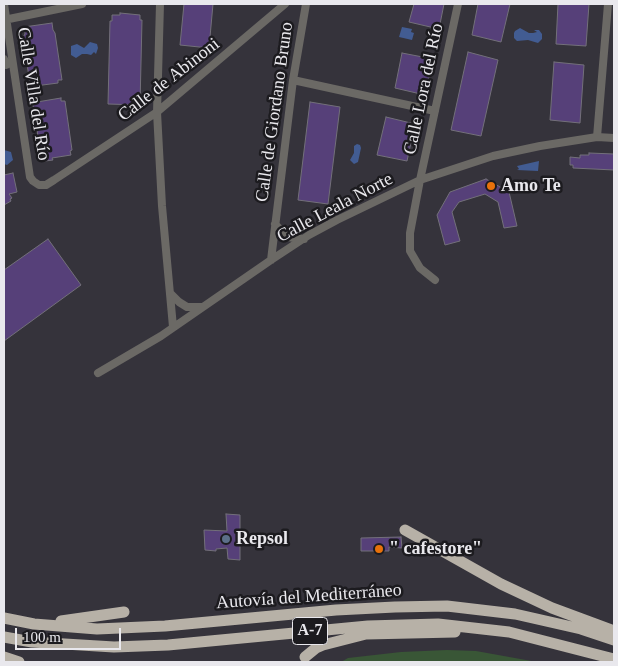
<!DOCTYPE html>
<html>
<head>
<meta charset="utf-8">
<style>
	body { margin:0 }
	#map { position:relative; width:618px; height:666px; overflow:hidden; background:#35333b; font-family:Georgia,serif }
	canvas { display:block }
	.frame { position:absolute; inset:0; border:5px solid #e9e8ed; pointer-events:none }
	.scale { position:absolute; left:15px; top:628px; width:106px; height:22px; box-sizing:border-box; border:2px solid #e9e8ed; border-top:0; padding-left:6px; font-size:15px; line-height:18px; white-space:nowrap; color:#e9e8ed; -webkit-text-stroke:4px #1c1b1f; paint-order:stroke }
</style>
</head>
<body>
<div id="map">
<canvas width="618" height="666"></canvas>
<div class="frame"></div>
<div class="scale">100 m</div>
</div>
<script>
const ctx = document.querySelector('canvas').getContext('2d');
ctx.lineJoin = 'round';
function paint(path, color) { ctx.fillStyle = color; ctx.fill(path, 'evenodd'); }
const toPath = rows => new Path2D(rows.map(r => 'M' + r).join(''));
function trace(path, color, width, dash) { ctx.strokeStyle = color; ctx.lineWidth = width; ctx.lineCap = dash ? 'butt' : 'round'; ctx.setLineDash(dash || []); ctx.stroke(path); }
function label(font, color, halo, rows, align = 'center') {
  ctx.font = font + ' Georgia,serif'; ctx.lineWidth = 5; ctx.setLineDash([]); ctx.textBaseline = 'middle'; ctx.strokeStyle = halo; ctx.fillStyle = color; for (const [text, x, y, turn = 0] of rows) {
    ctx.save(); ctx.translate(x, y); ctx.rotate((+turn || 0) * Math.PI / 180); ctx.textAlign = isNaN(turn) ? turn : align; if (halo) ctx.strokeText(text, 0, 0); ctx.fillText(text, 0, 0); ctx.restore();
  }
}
paint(toPath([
	[447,650,476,651,537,662,341,662,348,658,401,652]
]), '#395636');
paint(toPath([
	[402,27,412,29,411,32,414,33,412,40,399,37],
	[520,28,529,33,533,33,537,32,534,30,539,30,542,34,542,39,538,43,528,40,517,41,514,38,514,33,515,31],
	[90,42,97,44,98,48,96,54,94,52,91,55,87,54,82,54,76,58,71,55,71,46,77,44,84,48],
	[357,144,360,145,361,148,358,162,354,164,350,160,354,153,354,146],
	[4,150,11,152,13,160,7,165,4,164],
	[539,161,538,171,517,170,519,169,517,166]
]), '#425c92');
const building = toPath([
	[184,4,213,4,209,48,180,45,184,4],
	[414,4,444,4,439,29,409,22,414,4],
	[478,4,510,4,501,42,472,35,478,4],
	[558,4,589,4,586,46,556,44,558,4],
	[120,13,140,15,140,20,142,20,140,105,108,104,110,21,112,21,112,15,120,15,120,13],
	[52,23,53,30,55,33,62,80,58,80,58,83,35,86,34,84,30,84,23,37,25,34,24,27,52,23],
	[468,52,498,60,481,136,451,130,468,52],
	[402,53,433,59,425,95,395,88,402,53],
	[554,62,584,65,580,123,550,120,554,62],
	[61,98,61,101,65,101,72,150,70,151,71,155,52,158,53,160,45,161,43,155,41,155,33,105,37,104,37,102,61,98],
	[310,102,340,107,328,204,298,200,310,102],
	[386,117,415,124,407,161,377,155,386,117],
	[589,153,614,154,614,170,573,168,573,165,570,165,570,157,580,158,580,155,589,155,589,153],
	[13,173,17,192,9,194,12,198,10,199,11,201,4,205,4,175,13,173],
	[486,179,509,192,517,226,504,228,498,202,485,194,459,202,452,212,460,241,445,245,437,215,450,192,486,179],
	[48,239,81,285,4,341,4,270,48,239],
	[226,514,240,515,240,560,228,559,227,548,216,549,216,551,205,550,204,530,227,531,226,514],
	[401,537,402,548,389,547,389,551,361,551,361,538,401,537]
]);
paint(building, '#564079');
trace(building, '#73707a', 1);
trace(toPath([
	[4,4,30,177,33,181,39,185,46,185,54,180,157,112,285,4],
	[160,4,157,112,162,206,173,327],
	[4,20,82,4],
	[4,59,6,65],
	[293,80,435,111],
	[597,137,608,4],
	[275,224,287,237,304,239],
	[271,260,293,80,306,4],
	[435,280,420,268,410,251,410,233,420,180,458,4],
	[171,294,179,302,187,307,202,307],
	[98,373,161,336,271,260,309,235,337,220,420,180,493,156,540,146,597,137,614,138]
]), '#6b6965', 8);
trace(toPath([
	[405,530,501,584,552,608,614,631],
	[4,618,34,624,97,629,165,626,336,610,395,607,447,606,515,614,581,629,614,640],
	[61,621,124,612],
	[4,637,32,642,114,647,168,645,368,626,438,624,509,632,614,659],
	[4,657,19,662],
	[305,657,316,648,323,645,366,634,455,632]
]), '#b7b1a7', 11);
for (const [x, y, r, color] of [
	[491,186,5,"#e8710a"],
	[226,539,5,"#5c6f8a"],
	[379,549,5,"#e8710a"]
]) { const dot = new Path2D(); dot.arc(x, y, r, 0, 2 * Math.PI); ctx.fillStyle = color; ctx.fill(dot); trace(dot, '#1c1b1f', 2); }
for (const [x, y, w] of [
	[310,631,35]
]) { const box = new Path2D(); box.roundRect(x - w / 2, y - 13.5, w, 27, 4); ctx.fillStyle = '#1c1b1f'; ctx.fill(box); trace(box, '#e9e8ed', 1); }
label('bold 16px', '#e9e8ed', null, [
	["A-7",310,631]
]);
label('18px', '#e9e8ed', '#1c1b1f', [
	["Calle de Abinoni",169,80,-38],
	["Calle Lora del Río",424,89,-78],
	["Calle Villa del Río",33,94,81],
	["Calle de Giordano Bruno",275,112,-82],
	["Calle Leala Norte",335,208,-28],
	["Autovía del Mediterráneo",309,597,-4]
]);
label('bold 18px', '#e9e8ed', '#1c1b1f', [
	["Amo Te",501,186],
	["Repsol",236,539],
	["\" cafestore\"",389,549]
], 'left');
</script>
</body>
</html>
